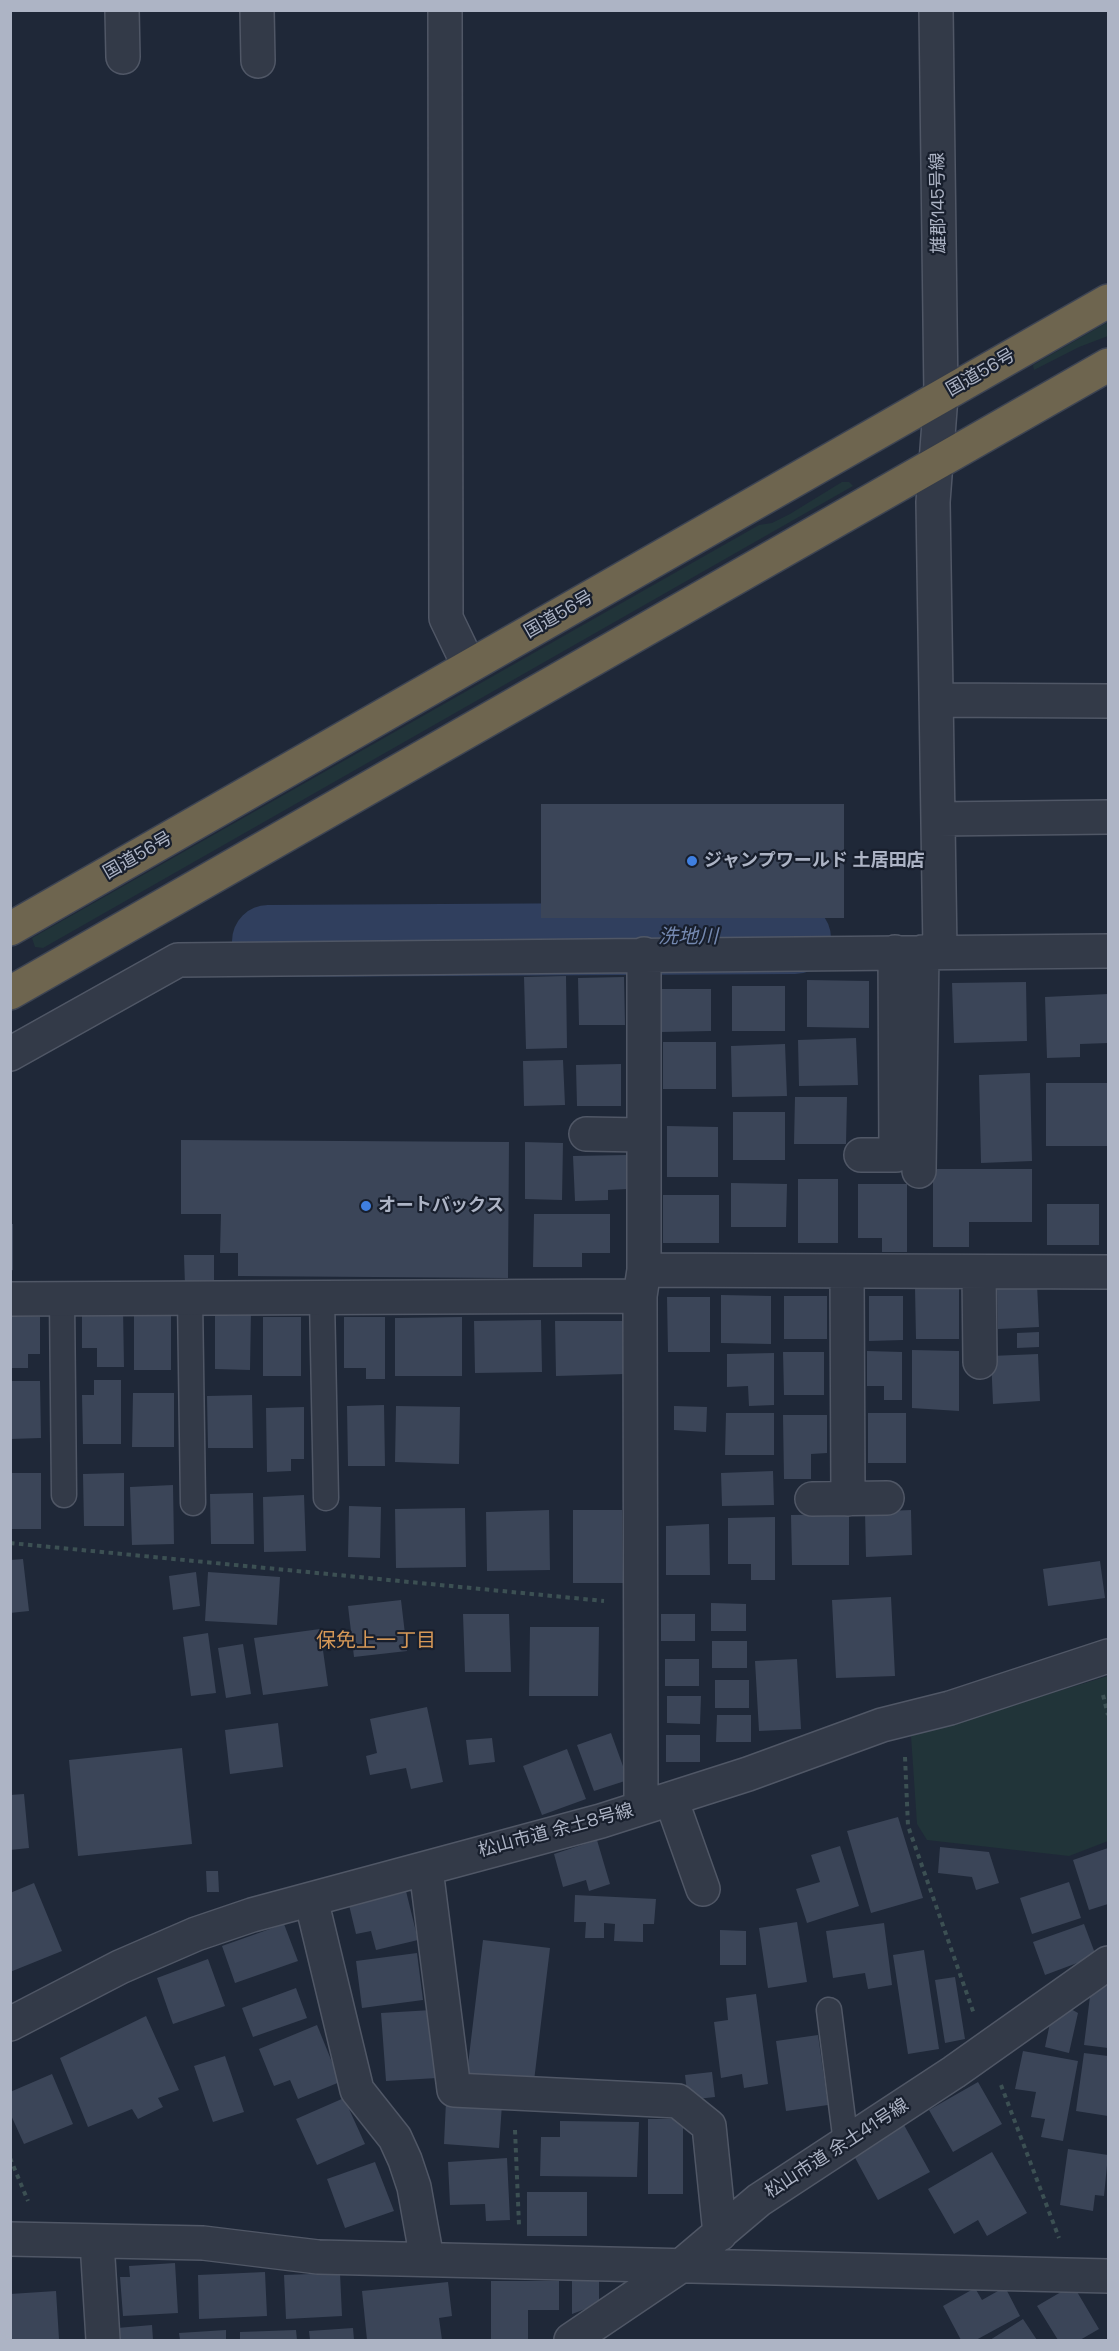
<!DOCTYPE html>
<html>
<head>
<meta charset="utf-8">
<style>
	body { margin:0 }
	#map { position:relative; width:1119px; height:2351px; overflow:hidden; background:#1f2838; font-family:"Space Grotesk",sans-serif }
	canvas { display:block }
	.frame { position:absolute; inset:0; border:12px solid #adb4c5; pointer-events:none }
</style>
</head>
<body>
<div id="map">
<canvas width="1119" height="2351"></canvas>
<div class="frame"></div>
</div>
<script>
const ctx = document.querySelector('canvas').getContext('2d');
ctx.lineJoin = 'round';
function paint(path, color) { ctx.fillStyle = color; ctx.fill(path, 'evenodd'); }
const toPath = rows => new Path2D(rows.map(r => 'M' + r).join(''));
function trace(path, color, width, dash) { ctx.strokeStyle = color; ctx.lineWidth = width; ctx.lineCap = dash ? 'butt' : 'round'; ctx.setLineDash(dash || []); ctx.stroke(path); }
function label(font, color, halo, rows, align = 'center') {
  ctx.font = font + ' "Space Grotesk","Noto Sans JP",sans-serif'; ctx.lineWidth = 4.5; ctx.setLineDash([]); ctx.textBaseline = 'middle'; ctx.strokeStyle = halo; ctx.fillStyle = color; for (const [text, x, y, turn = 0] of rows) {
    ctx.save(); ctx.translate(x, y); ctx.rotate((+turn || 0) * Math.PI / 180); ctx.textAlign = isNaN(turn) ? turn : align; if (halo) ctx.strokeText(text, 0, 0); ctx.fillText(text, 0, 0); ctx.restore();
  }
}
paint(toPath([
	[1108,322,1108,336,1079,347,1034,370,1033,365],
	[842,482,849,482,853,486,43,948,35,947,32,938,759,525,772,523,790,514],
	[1108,1676,1108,1841,1069,1856,927,1840,917,1824,911,1736]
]), '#213439');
trace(toPath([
	[268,941,795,938]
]), '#303f5e', 72);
paint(toPath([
	[541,804,844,804,844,918,541,918],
	[566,976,567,1048,526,1049,524,977],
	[624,977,625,1025,579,1025,578,978],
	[807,980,869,981,869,1028,807,1027],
	[1026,982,1027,1041,954,1043,952,983],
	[732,986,785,986,785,1031,732,1031],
	[661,989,711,989,711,1031,661,1032],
	[1108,994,1108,1043,1080,1044,1080,1057,1047,1058,1045,997],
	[856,1038,858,1085,799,1086,798,1040],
	[663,1042,716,1042,716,1089,663,1089],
	[785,1044,787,1096,732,1097,731,1046],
	[563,1060,565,1105,524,1106,523,1061],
	[621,1064,621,1106,577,1106,576,1065],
	[1030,1073,1032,1161,981,1163,979,1075],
	[1046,1083,1108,1083,1108,1146,1046,1146],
	[795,1097,847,1097,846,1144,794,1144],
	[733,1112,785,1112,785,1160,733,1160],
	[667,1126,718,1127,718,1177,667,1177],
	[181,1140,509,1142,508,1278,238,1276,238,1253,220,1253,221,1214,181,1214],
	[525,1142,563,1143,562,1200,525,1199],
	[626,1155,627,1189,608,1190,608,1200,575,1201,573,1156],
	[933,1169,1032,1169,1032,1222,969,1222,969,1247,933,1247],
	[798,1179,838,1179,838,1243,798,1243],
	[731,1183,787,1184,786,1227,731,1227],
	[858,1184,907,1184,907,1252,882,1252,882,1238,858,1238],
	[663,1195,719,1195,719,1243,663,1243],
	[1047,1204,1099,1204,1099,1245,1047,1245],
	[534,1214,610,1214,610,1253,582,1253,582,1267,533,1267],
	[10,1224,13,1224,13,1270,10,1271],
	[184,1255,214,1255,214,1285,185,1286],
	[1037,1284,1039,1327,998,1329,997,1285],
	[959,1286,959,1339,916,1339,915,1287],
	[721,1295,771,1296,771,1344,721,1343],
	[784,1296,827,1296,827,1339,784,1339],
	[869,1296,903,1296,903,1340,869,1341],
	[667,1297,710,1297,710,1352,668,1352],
	[123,1308,124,1367,97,1367,97,1348,82,1348,82,1309],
	[215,1311,251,1311,250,1370,215,1369],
	[134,1313,171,1313,171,1370,134,1370],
	[10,1317,40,1317,40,1354,28,1354,28,1368,10,1368],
	[263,1317,301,1317,301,1376,263,1376],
	[344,1317,385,1317,385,1379,366,1379,366,1368,344,1368],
	[462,1317,462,1376,395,1376,395,1318],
	[541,1320,542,1372,475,1373,474,1321],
	[555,1321,624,1321,625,1374,556,1376],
	[1039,1332,1039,1347,1017,1348,1017,1333],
	[912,1350,959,1351,959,1411,912,1408],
	[867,1351,902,1352,902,1400,884,1400,884,1386,867,1386],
	[783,1352,824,1352,824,1395,784,1395],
	[774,1353,774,1405,749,1406,748,1386,727,1387,727,1354],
	[1038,1354,1040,1401,993,1404,991,1356],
	[94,1380,121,1380,121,1444,83,1444,82,1395,94,1395],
	[10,1381,40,1381,41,1438,10,1439],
	[133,1393,174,1393,174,1447,132,1447],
	[252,1395,253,1448,208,1448,207,1396],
	[384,1405,385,1466,348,1466,347,1406],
	[396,1406,460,1407,459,1464,395,1462],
	[674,1406,707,1407,706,1432,674,1430],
	[304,1407,304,1459,291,1459,291,1471,267,1472,266,1408],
	[726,1413,774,1413,774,1455,725,1455],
	[868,1413,906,1413,906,1463,868,1463],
	[783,1415,827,1415,827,1453,811,1454,811,1479,784,1479],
	[773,1471,774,1505,722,1506,721,1473],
	[10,1473,41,1473,41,1529,10,1529],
	[124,1473,124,1526,84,1526,83,1474],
	[173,1485,174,1544,132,1545,130,1487],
	[253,1493,254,1544,211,1544,210,1494],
	[304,1495,306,1551,264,1552,263,1497],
	[349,1506,381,1507,380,1558,348,1557],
	[465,1508,466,1567,396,1568,395,1509],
	[549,1510,550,1570,487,1571,486,1512],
	[573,1510,622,1510,623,1583,573,1583],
	[911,1510,912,1555,866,1557,865,1512],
	[849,1514,849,1565,792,1565,791,1515],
	[775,1517,775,1580,751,1580,751,1564,728,1564,728,1518],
	[709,1524,710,1575,666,1575,666,1526],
	[23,1559,29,1611,10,1613,10,1560],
	[1100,1561,1105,1598,1048,1606,1043,1569],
	[196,1572,200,1606,173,1610,169,1576],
	[208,1572,280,1577,277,1625,205,1621],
	[891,1597,895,1676,836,1678,832,1600],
	[401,1600,407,1651,354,1657,348,1606],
	[711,1603,746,1604,746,1631,711,1631],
	[463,1614,509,1614,511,1672,465,1672],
	[661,1614,695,1614,695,1641,661,1641],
	[530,1627,599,1627,598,1696,529,1696],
	[320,1629,328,1686,263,1695,254,1638],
	[208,1633,216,1693,191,1696,183,1637],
	[712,1641,747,1641,747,1668,712,1668],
	[243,1644,251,1694,226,1698,218,1648],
	[665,1659,699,1659,699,1686,665,1686],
	[797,1659,801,1729,759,1731,755,1661],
	[715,1680,749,1680,749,1708,715,1708],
	[667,1696,701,1696,700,1724,667,1723],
	[427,1707,443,1782,411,1789,406,1768,370,1775,366,1756,377,1753,370,1719],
	[717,1715,751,1715,751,1742,716,1742],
	[278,1723,283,1767,230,1774,225,1730],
	[611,1733,628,1780,594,1791,577,1745],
	[666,1735,700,1735,700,1762,666,1762],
	[492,1738,495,1762,469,1765,466,1740],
	[182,1748,192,1844,78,1856,69,1760],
	[567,1749,586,1799,542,1815,523,1766],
	[24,1794,29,1848,10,1850,10,1795],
	[898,1817,923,1898,871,1913,847,1831],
	[597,1840,610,1884,589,1891,586,1880,563,1887,554,1854],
	[840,1846,859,1906,807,1923,796,1889,820,1882,811,1855],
	[940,1847,989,1852,999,1883,976,1890,972,1877,938,1873],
	[1108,1848,1108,1904,1089,1910,1073,1860],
	[206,1871,218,1871,219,1892,207,1892],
	[1069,1882,1081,1918,1032,1934,1020,1898],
	[34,1883,62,1951,10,1972,10,1893],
	[406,1891,418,1940,376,1950,371,1931,356,1934,349,1905],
	[575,1895,656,1899,654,1924,643,1924,643,1942,614,1941,615,1924,604,1923,604,1938,585,1938,586,1922,574,1922],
	[797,1922,807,1982,768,1988,759,1928],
	[884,1923,892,1985,868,1989,865,1973,833,1978,826,1931],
	[284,1924,298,1961,235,1983,222,1946],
	[1084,1924,1096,1956,1045,1975,1033,1942],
	[720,1930,746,1931,746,1965,720,1965],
	[483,1940,550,1948,534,2081,467,2073],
	[924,1950,939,2049,908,2054,893,1955],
	[417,1953,423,2000,362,2008,356,1961],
	[208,1959,225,2006,173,2024,157,1978],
	[955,1977,965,2039,945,2043,935,1980],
	[1092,1980,1108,1983,1108,2048,1084,2045],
	[296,1988,307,2018,253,2037,242,2008],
	[756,1994,768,2084,744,2088,742,2074,721,2078,714,2022,728,2020,726,1998],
	[1069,2008,1078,2013,1069,2053,1045,2047,1050,2023],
	[432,2010,437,2078,386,2081,381,2013],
	[146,2016,179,2090,158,2098,163,2107,138,2119,132,2109,88,2127,60,2058],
	[317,2025,340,2082,298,2099,290,2080,274,2086,259,2049],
	[818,2035,828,2105,786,2111,776,2041],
	[1023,2051,1078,2061,1063,2141,1041,2137,1045,2119,1031,2117,1036,2092,1015,2089],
	[1084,2053,1108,2056,1108,2116,1076,2111],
	[225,2056,244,2112,213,2122,194,2066],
	[712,2072,715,2097,688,2100,685,2075],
	[52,2074,73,2124,24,2144,10,2113,10,2092],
	[978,2082,1002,2124,953,2152,929,2110],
	[344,2098,365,2144,317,2165,296,2119],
	[446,2101,502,2104,499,2148,444,2144],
	[648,2119,683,2119,683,2194,648,2194],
	[560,2121,639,2122,637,2177,540,2176,541,2137,560,2137],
	[904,2125,930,2172,878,2200,853,2154],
	[1068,2149,1108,2155,1104,2196,1095,2195,1093,2211,1060,2205],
	[992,2152,1027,2213,987,2236,978,2220,954,2234,928,2189],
	[507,2158,510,2220,486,2221,485,2204,450,2205,448,2162],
	[375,2162,394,2211,345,2228,327,2179],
	[527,2192,587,2192,587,2236,527,2236],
	[175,2263,178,2313,123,2316,120,2277,130,2277,129,2266],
	[265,2272,267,2316,199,2319,198,2275],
	[340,2273,342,2316,286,2319,284,2275],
	[491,2281,559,2281,559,2310,528,2310,528,2340,491,2340],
	[572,2281,599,2281,599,2304,572,2314],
	[448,2282,452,2316,439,2318,442,2340,367,2340,362,2291],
	[1073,2285,1099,2329,1080,2340,1058,2340,1037,2306],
	[1005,2287,1020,2316,976,2340,961,2340,943,2306,975,2288,982,2300],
	[56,2291,59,2339,10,2340,10,2294],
	[1023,2319,1037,2340,990,2340],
	[152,2325,153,2340,118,2340,117,2328],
	[353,2328,354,2340,310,2340,309,2331],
	[226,2330,226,2340,180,2340,179,2333],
	[296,2330,297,2340,240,2340,240,2332]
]), '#3b4558');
const lane = toPath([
	[190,1298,193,1503],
	[322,1298,326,1498],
	[62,1299,64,1495],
	[829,2010,846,2143]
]);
const street = toPath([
	[122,10,123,57],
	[257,10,258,61],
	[445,10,446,618,469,666],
	[936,10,941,396,933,502,940,951],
	[936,700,1108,701],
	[938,819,1108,817],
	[644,954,644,1270],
	[10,1054,178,960,1108,951],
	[586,1134,643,1135],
	[861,1155,896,1155,895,952],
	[919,1171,922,952],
	[847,1272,848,1499],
	[979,1272,980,1362],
	[640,1296,641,1808],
	[10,1299,640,1296,644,1270,1108,1272],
	[812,1499,887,1498],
	[671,1799,703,1889],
	[426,1869,454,2090,678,2101,709,2126,720,2234],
	[311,1899,357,2090,395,2138,405,2160,414,2187,427,2259],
	[10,2024,120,1967,196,1934,252,1915,601,1821,748,1774,882,1725,950,1708,1108,1656],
	[10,2239,203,2243,318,2257,1108,2276],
	[97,2242,103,2340],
	[571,2340,682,2265,759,2200,954,2072,1108,1963]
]);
const highway = toPath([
	[10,929,1108,301],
	[10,993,1108,365]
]);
trace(lane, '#505766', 27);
trace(street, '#505766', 36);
trace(highway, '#3d4453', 36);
trace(toPath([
	[10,1543,604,1601],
	[1103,1695,1108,1715],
	[905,1757,908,1826,974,2014],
	[1001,2085,1059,2238],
	[515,2130,519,2225],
	[10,2158,28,2201]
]), '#3c5053', 4, [4.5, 4.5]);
trace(lane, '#333a48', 24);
trace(street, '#333a48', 33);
trace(highway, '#6e654f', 33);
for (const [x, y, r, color] of [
	[692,861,6,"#3f7fe0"],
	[366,1206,6,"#3f7fe0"]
]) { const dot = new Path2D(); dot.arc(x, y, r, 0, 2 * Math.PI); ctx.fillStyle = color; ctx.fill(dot); trace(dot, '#181f2d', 2); }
label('18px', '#adb4c5', '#181f2d', [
	["雄郡145号線",939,203,-91],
	["国道56号",981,373,-30],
	["国道56号",559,615,-30],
	["国道56号",138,856,-30],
	["松山市道 余土8号線",556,1831,-15],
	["松山市道 余土41号線",837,2149,-33]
]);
label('bold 18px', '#adb4c5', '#181f2d', [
	["ジャンプワールド 土居田店",704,861],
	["オートバックス",378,1206]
], 'left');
label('italic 20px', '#7488af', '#181f2d', [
	["洗地川",688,938]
]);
label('20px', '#d69857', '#181f2d', [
	["保免上一丁目",376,1642]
]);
</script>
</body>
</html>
